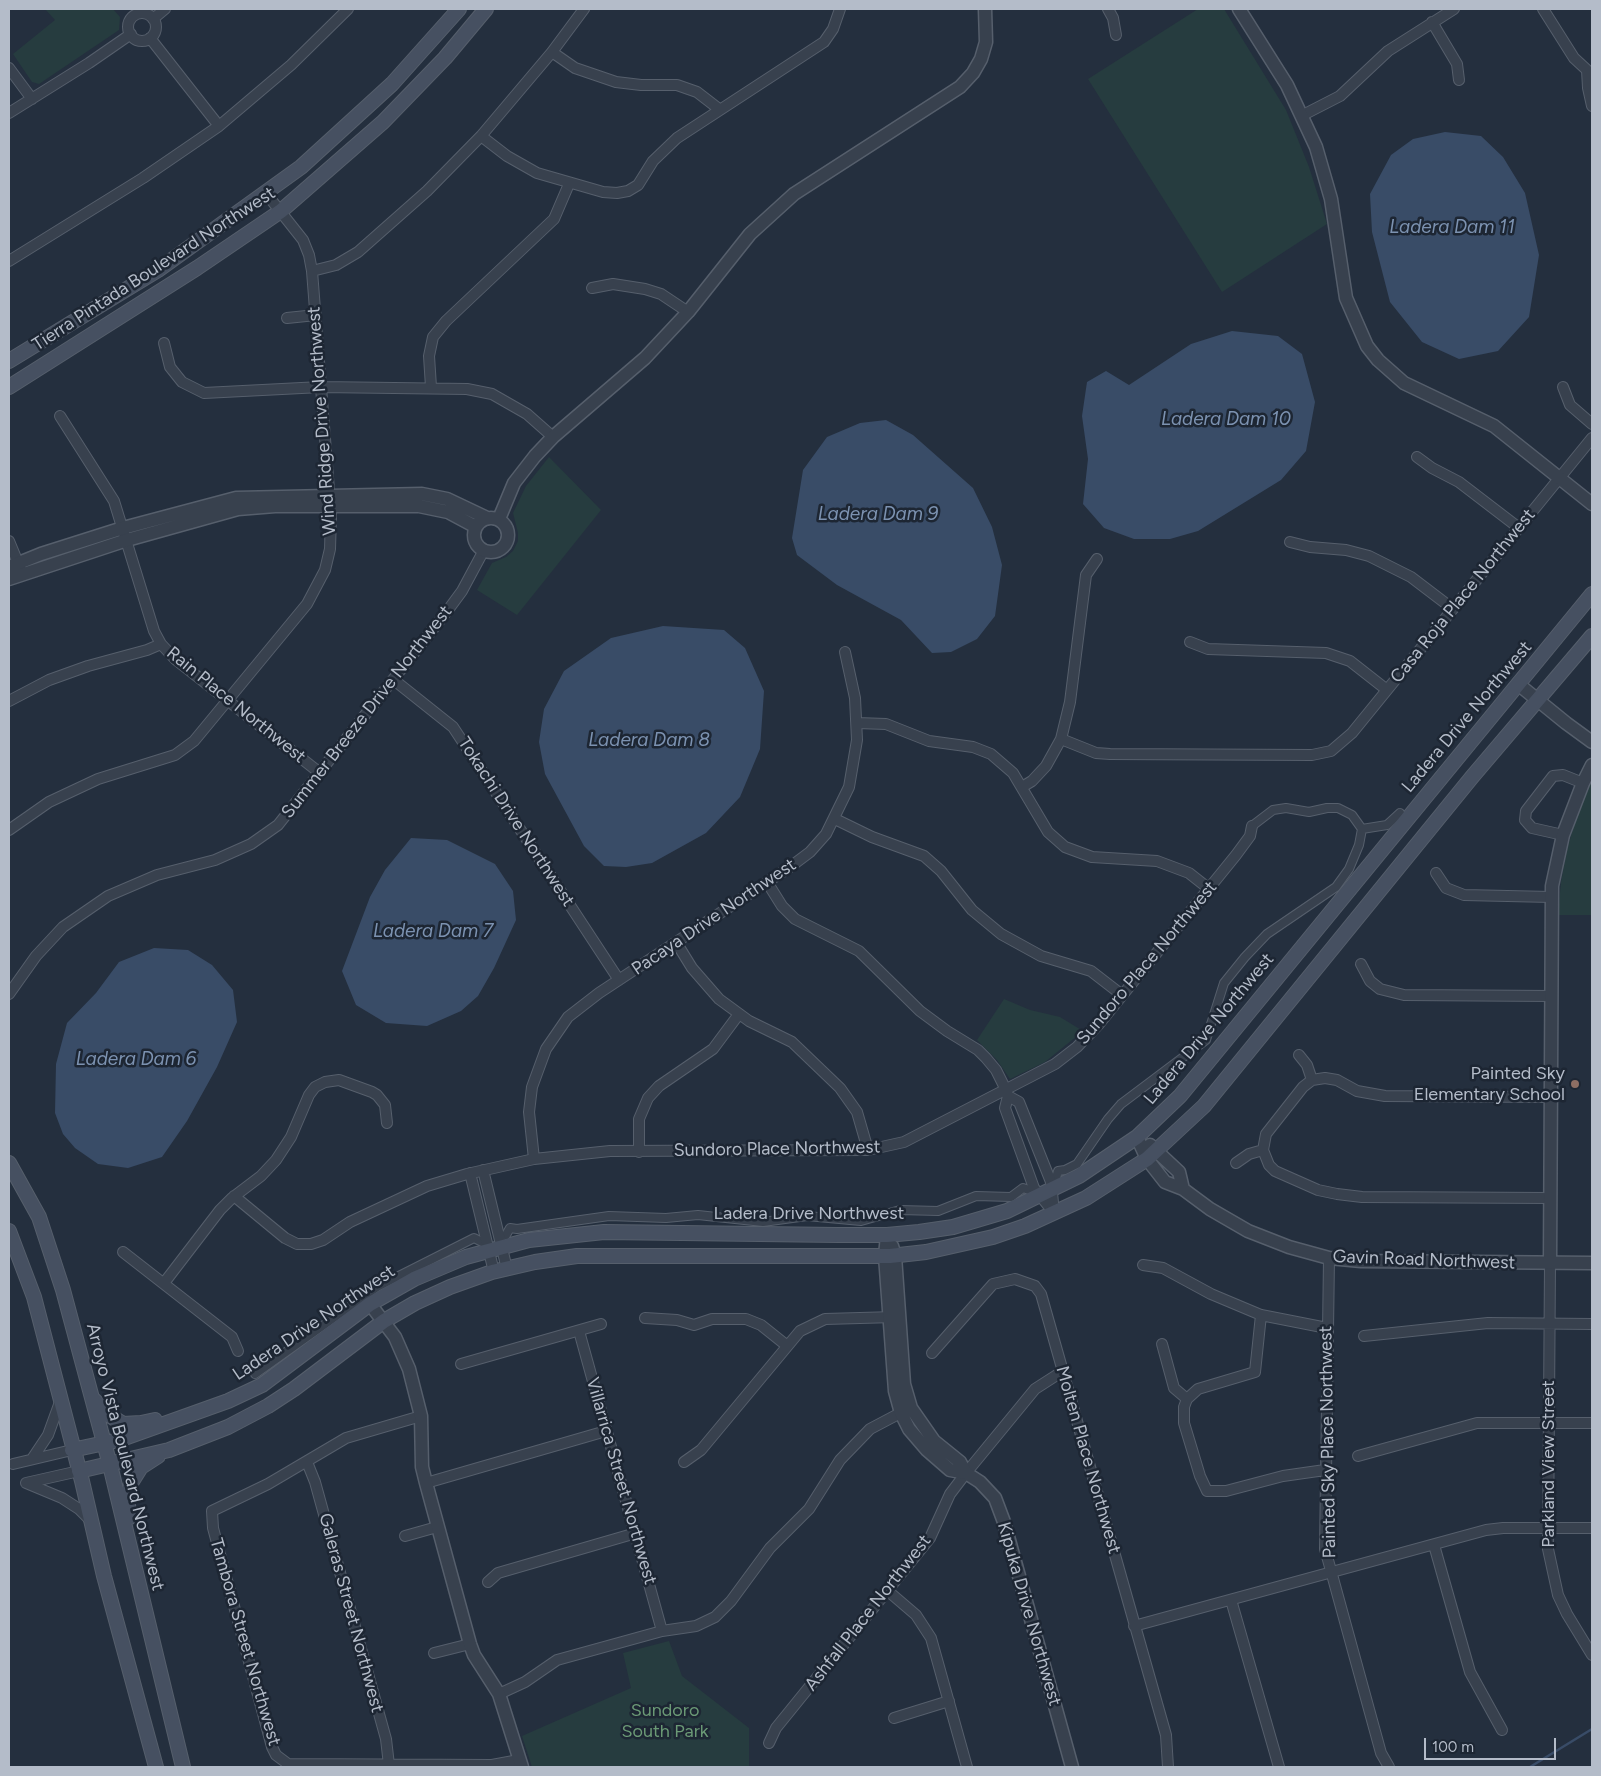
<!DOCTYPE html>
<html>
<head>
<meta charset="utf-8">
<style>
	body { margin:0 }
	#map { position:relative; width:1601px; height:1776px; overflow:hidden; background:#242f3e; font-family:Figtree,sans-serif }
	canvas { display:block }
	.frame { position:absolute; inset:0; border:10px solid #b4bcc9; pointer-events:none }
	.scale { position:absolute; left:1424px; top:1738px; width:132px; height:22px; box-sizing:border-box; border:2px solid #b4bcc9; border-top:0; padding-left:6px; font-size:15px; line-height:18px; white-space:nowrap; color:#b4bcc9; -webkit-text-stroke:4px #1d2633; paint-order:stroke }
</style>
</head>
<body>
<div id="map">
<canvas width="1601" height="1776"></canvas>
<div class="frame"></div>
<div class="scale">100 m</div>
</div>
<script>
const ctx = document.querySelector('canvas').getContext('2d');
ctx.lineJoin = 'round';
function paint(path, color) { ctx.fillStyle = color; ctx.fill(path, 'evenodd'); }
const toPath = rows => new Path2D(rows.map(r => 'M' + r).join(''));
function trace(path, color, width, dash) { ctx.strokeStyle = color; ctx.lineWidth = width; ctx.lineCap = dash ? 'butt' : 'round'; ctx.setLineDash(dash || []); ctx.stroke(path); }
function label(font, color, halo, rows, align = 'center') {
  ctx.font = font + ' Figtree,sans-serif'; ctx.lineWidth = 5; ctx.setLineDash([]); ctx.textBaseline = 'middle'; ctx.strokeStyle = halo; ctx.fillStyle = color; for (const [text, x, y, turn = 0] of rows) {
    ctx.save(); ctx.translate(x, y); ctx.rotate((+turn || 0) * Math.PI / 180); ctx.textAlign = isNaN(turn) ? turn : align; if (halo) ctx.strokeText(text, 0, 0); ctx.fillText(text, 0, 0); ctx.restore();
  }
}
paint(toPath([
	[48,9,113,9,120,17,119,30,39,84,32,82,13,54,55,20,46,10],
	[1198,9,1224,9,1286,110,1309,167,1327,224,1222,292,1088,79],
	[549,457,601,510,517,615,477,590,492,563,506,557,513,551,518,541,518,533,513,513,526,486],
	[1592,780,1592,915,1558,915,1561,882,1567,850,1579,807],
	[1004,999,1030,1010,1060,1017,1083,1031,1045,1062,1010,1079,997,1060,977,1040],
	[669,1641,682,1676,749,1728,749,1767,532,1767,522,1736,631,1688,623,1653]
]), '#263c3f');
paint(toPath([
	[1445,132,1481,136,1503,157,1525,193,1539,255,1529,317,1498,351,1459,359,1422,342,1390,302,1372,232,1370,194,1391,155,1413,139],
	[1232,331,1278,336,1302,354,1315,402,1306,451,1281,480,1198,531,1170,539,1134,539,1104,528,1083,504,1088,459,1082,416,1087,382,1106,371,1129,385,1191,344],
	[886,420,913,435,973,488,992,527,1002,565,995,616,977,639,951,652,932,653,901,620,837,585,797,555,792,538,803,470,827,437,860,423],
	[663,626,724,630,745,648,764,691,760,749,740,797,706,833,652,863,626,867,604,866,584,846,545,774,539,742,544,709,564,671,611,638],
	[411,838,447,840,495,864,513,891,516,920,494,968,478,996,461,1011,427,1026,386,1023,356,1005,342,971,370,897,385,870],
	[154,948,188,950,212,965,233,990,237,1022,217,1067,187,1121,162,1157,128,1168,98,1164,75,1148,63,1134,55,1113,56,1064,67,1023,96,993,119,962]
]), '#394c67');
trace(toPath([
	[1530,1767,1592,1729]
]), '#394c67', 2.5);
const pedestrian = toPath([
	[1362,829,1387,825,1400,813],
	[1056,1178,1058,1171,1065,1170,1077,1164,1108,1119,1121,1104,1206,1040,1224,983,1245,957,1267,934,1336,887,1349,869,1359,845,1362,829,1352,815,1338,808,1327,808,1309,812,1286,808,1273,810,1252,826],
	[506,1235,510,1228,517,1229,609,1216,666,1218,698,1215,763,1222,807,1216,861,1221,900,1210,938,1211,976,1196,1011,1197,1023,1188,1029,1190],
	[255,1374,377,1287,474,1238,482,1242]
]);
const minor = toPath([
	[1108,9,1113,18,1116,35],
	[1543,9,1574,58,1587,70,1588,88,1592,106],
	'128 27a14 14 0 1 1 28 0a14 14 0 1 1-28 0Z',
	[153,19,165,9],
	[1432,22,1457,64,1459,80],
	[150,38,219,126],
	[552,52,575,68,616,82,641,85,677,85,697,92,719,109],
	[9,68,32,99],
	[9,113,89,63,131,34],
	[1303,115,1340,96,1388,51,1454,9],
	[481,136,507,156,537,173,603,192,617,193,628,191,638,185,653,161,677,138,824,42,833,29,840,9],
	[9,261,143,178,219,126,291,65,348,9],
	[312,271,336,265,358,252,427,191,481,136,552,52,584,9],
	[592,288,613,284,645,289,661,294,688,312],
	[287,318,316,315],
	[164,343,170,367,182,382,204,393,321,387,467,389,492,394,527,414,553,437],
	[431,387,429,356,433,337,446,321,554,219,569,184],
	[1563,387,1570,405,1592,424],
	[60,416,114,501,154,631,161,644,175,659,320,773],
	[1417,457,1432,468,1459,482,1519,528],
	[9,541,21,570],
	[1290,542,1310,547,1346,550,1369,556,1411,577,1453,609],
	[1190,642,1208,649,1326,653,1350,661,1387,690],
	[394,680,453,727,619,980],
	[9,701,49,680,88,666,147,650,161,644],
	[857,723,886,724,929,741,973,747,991,754,1013,773,1048,832,1065,847,1092,857,1157,861,1189,873,1208,888],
	[1061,739,1096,753,1110,754,1312,755,1331,751,1352,733,1592,438],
	[1022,787,1032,781,1046,766,1061,739,1070,702,1086,575,1097,559],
	[835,819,872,837,924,856,941,871,972,910,1001,934,1041,956,1091,971,1122,995],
	[9,830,49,802,98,779,175,755,194,741,307,604,325,570,330,549,331,516,312,271,309,255,303,240,265,192],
	[1563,835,1532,828,1525,820,1526,811,1553,776,1563,775,1583,783],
	[1436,873,1446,888,1464,895,1551,897],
	[767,882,782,906,795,919,859,951,920,1011,947,1031,978,1050,986,1058,996,1070,1006,1090,1008,1096,1005,1108,1034,1188,1054,1213],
	[676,942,692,968,719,999,749,1021,792,1042,840,1088,857,1112,868,1150],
	[1361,964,1370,981,1380,989,1404,995,1551,996],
	[9,994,36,956,63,927,108,896,157,875,215,860,251,844,278,825,448,610,462,591,484,550],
	[1299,1055,1307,1065,1312,1080],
	[1008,1096,1019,1102,1051,1182,1054,1213],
	[1263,1150,1269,1165,1275,1171,1318,1190,1337,1194,1362,1197,1549,1198],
	[639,1152,639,1119,648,1098,659,1086,713,1049,739,1014],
	[534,1159,529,1112,532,1087,546,1049,568,1017,599,993,790,867,810,852,826,834,849,787,857,740,855,698,845,652],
	[1236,1163,1249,1154,1263,1150,1266,1134,1303,1087,1312,1080,1325,1078,1337,1080,1357,1091,1385,1096,1549,1097],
	[483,1170,507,1269],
	[470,1173,494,1272],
	[234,1196,285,1238,297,1244,311,1244,323,1240,350,1222,427,1186,467,1174,534,1159,610,1151,868,1150,904,1142,1055,1064,1077,1047,1099,1024,1236,855,1250,836,1252,826],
	[123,1252,232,1337,238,1351],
	[1329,1258,1325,1549,1381,1753,1389,1767],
	[1550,1263,1548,1549,1558,1595,1567,1614,1592,1655],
	[1143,1265,1163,1268,1211,1294,1261,1315,1327,1328],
	[164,1283,220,1210,232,1198,261,1176,276,1160,291,1137,309,1095,315,1087,325,1082,339,1080,372,1092,377,1095,385,1105,387,1123],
	[645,1318,677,1320,694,1325,712,1319,746,1319,761,1325,786,1345],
	[579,1331,662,1631],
	[1364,1336,1488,1323,1592,1324],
	[1162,1344,1174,1388,1187,1399,1184,1407,1184,1423,1200,1476,1207,1491,1226,1491,1283,1476,1325,1470],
	[932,1353,993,1284,1015,1279,1035,1286,1041,1294,1166,1735,1168,1767],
	[461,1364,601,1324],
	[1187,1399,1198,1389,1255,1372,1261,1315],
	[1358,1456,1477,1423,1592,1423],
	[32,1459,48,1435,60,1402],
	[307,1462,315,1482,386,1739,389,1765],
	[684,1462,701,1450,800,1331,825,1319,895,1317],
	[13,1464,72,1450],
	[26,1483,62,1498,79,1509,91,1521],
	[26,1483,79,1471],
	[426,1483,606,1431],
	[405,1536,437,1527],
	[1434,1545,1470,1672,1502,1730],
	[488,1582,498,1573,636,1533],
	[888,1591,916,1615,931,1638,967,1767],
	[1231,1600,1279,1767],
	[1134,1626,1486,1530,1503,1528,1592,1528],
	[434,1653,470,1644],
	[499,1694,525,1682,557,1660,662,1631,696,1626,715,1617,731,1601,770,1548,809,1509,840,1460,870,1429,906,1410],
	[894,1718,949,1701],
	[769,1743,776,1728,930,1538,950,1494,966,1473,1035,1389,1063,1371],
	[288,1764,492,1765,519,1760],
	[287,1767,288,1764,276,1755,272,1747,213,1528,212,1511,268,1484,346,1438,421,1416]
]);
const tertiary = toPath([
	[1239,9,1287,85,1316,147,1331,199,1346,298,1367,346,1378,360,1404,383,1494,426,1592,504],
	'474 535a17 17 0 1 1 34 0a17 17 0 1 1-34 0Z',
	[499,519,514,483,535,456,553,437,645,358,688,312,750,234,794,194,960,87,973,73,981,59,986,42,985,9],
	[9,567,41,554,123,528,236,498,422,494,447,499,487,518],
	[9,579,127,540,238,509,275,506,419,506,448,512,476,527],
	[1518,684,1566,723,1592,742],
	[1137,1137,1147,1159,1165,1182,1183,1189,1210,1209,1248,1231,1289,1247,1329,1258,1361,1261,1592,1263],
	[1150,1145,1179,1172,1183,1189],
	[887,1235,885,1256,895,1391,901,1413,909,1429,927,1450,950,1470,966,1473,980,1482,995,1498,1004,1522,1072,1767],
	[892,1246,895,1256,904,1384,911,1408,934,1441,960,1462,966,1473],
	[1550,1263,1552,886,1563,835,1583,783,1592,765],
	[370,1304,395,1337,409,1369,421,1416,422,1467,426,1483,470,1644,474,1655,499,1694,522,1767]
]);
const secondary = toPath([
	[9,361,158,270,301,167,392,84,459,9],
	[9,387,197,268,281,211,383,122,445,58,486,9],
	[9,1163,39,1217,63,1290,110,1465,183,1767],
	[9,1231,34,1297,82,1481,104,1576,156,1767],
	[93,1399,109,1415,123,1424,141,1423,155,1420],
	[72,1450,119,1440,228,1401,262,1385,370,1304,414,1279,466,1257,529,1240,604,1232,837,1235,887,1235,919,1232,953,1227,1007,1211,1079,1176,1137,1137,1180,1096,1592,594],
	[79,1471,169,1450,228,1427,268,1406,294,1389,384,1321,415,1303,450,1287,492,1272,535,1262,577,1256,890,1256,926,1252,993,1237,1025,1226,1086,1198,1147,1159,1204,1106,1472,777,1592,636],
	[130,1517,127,1500,131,1483,141,1467,158,1456]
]);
trace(pedestrian, '#565f6c', 10);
trace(minor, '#565f6c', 12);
trace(tertiary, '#565f6c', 15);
trace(secondary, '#565f6c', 16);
trace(pedestrian, '#38414e', 8);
trace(minor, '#38414e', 10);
trace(tertiary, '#38414e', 12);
trace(secondary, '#465061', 14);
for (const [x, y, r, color] of [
	[1575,1084,5,"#8d6e63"]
]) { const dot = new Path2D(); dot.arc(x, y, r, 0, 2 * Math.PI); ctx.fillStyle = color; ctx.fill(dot); trace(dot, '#1d2633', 2); }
label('18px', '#b4bcc9', '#1d2633', [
	["Tierra Pintada Boulevard Northwest",154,269,-33],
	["Wind Ridge Drive Northwest",322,421,-94],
	["Casa Roja Place Northwest",1463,596,-51],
	["Rain Place Northwest",236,705,39],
	["Summer Breeze Drive Northwest",367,712,-52],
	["Ladera Drive Northwest",1467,717,-50],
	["Tokachi Drive Northwest",516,822,57],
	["Pacaya Drive Northwest",714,917,-34],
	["Sundoro Place Northwest",1147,963,-50],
	["Ladera Drive Northwest",1209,1029,-50],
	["Sundoro Place Northwest",777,1149,-1],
	["Ladera Drive Northwest",809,1214],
	["Gavin Road Northwest",1424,1260,2],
	["Ladera Drive Northwest",314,1323,-34],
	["Painted Sky Place Northwest",1328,1442,-91],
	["Arroyo Vista Boulevard Northwest",125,1457,76],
	["Molten Place Northwest",1088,1460,74],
	["Parkland View Street",1549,1464,-90],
	["Villarrica Street Northwest",621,1481,74],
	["Galeras Street Northwest",351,1613,75],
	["Ashfall Place Northwest",868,1613,-52],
	["Kipuka Drive Northwest",1029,1614,74],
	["Tambora Street Northwest",245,1642,74]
]);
label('18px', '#b4bcc9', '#1d2633', [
	["Painted Sky",1565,1074],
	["Elementary School",1565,1095]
], 'right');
label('18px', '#6b9a76', '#1d2633', [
	["Sundoro",665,1711],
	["South Park",665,1732]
]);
label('italic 19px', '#7c92b1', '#1d2633', [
	["Ladera Dam 11",1452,227],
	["Ladera Dam 10",1226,419],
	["Ladera Dam 9",878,514],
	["Ladera Dam 8",649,740],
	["Ladera Dam 7",433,931],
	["Ladera Dam 6",136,1059]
]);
</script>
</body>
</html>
